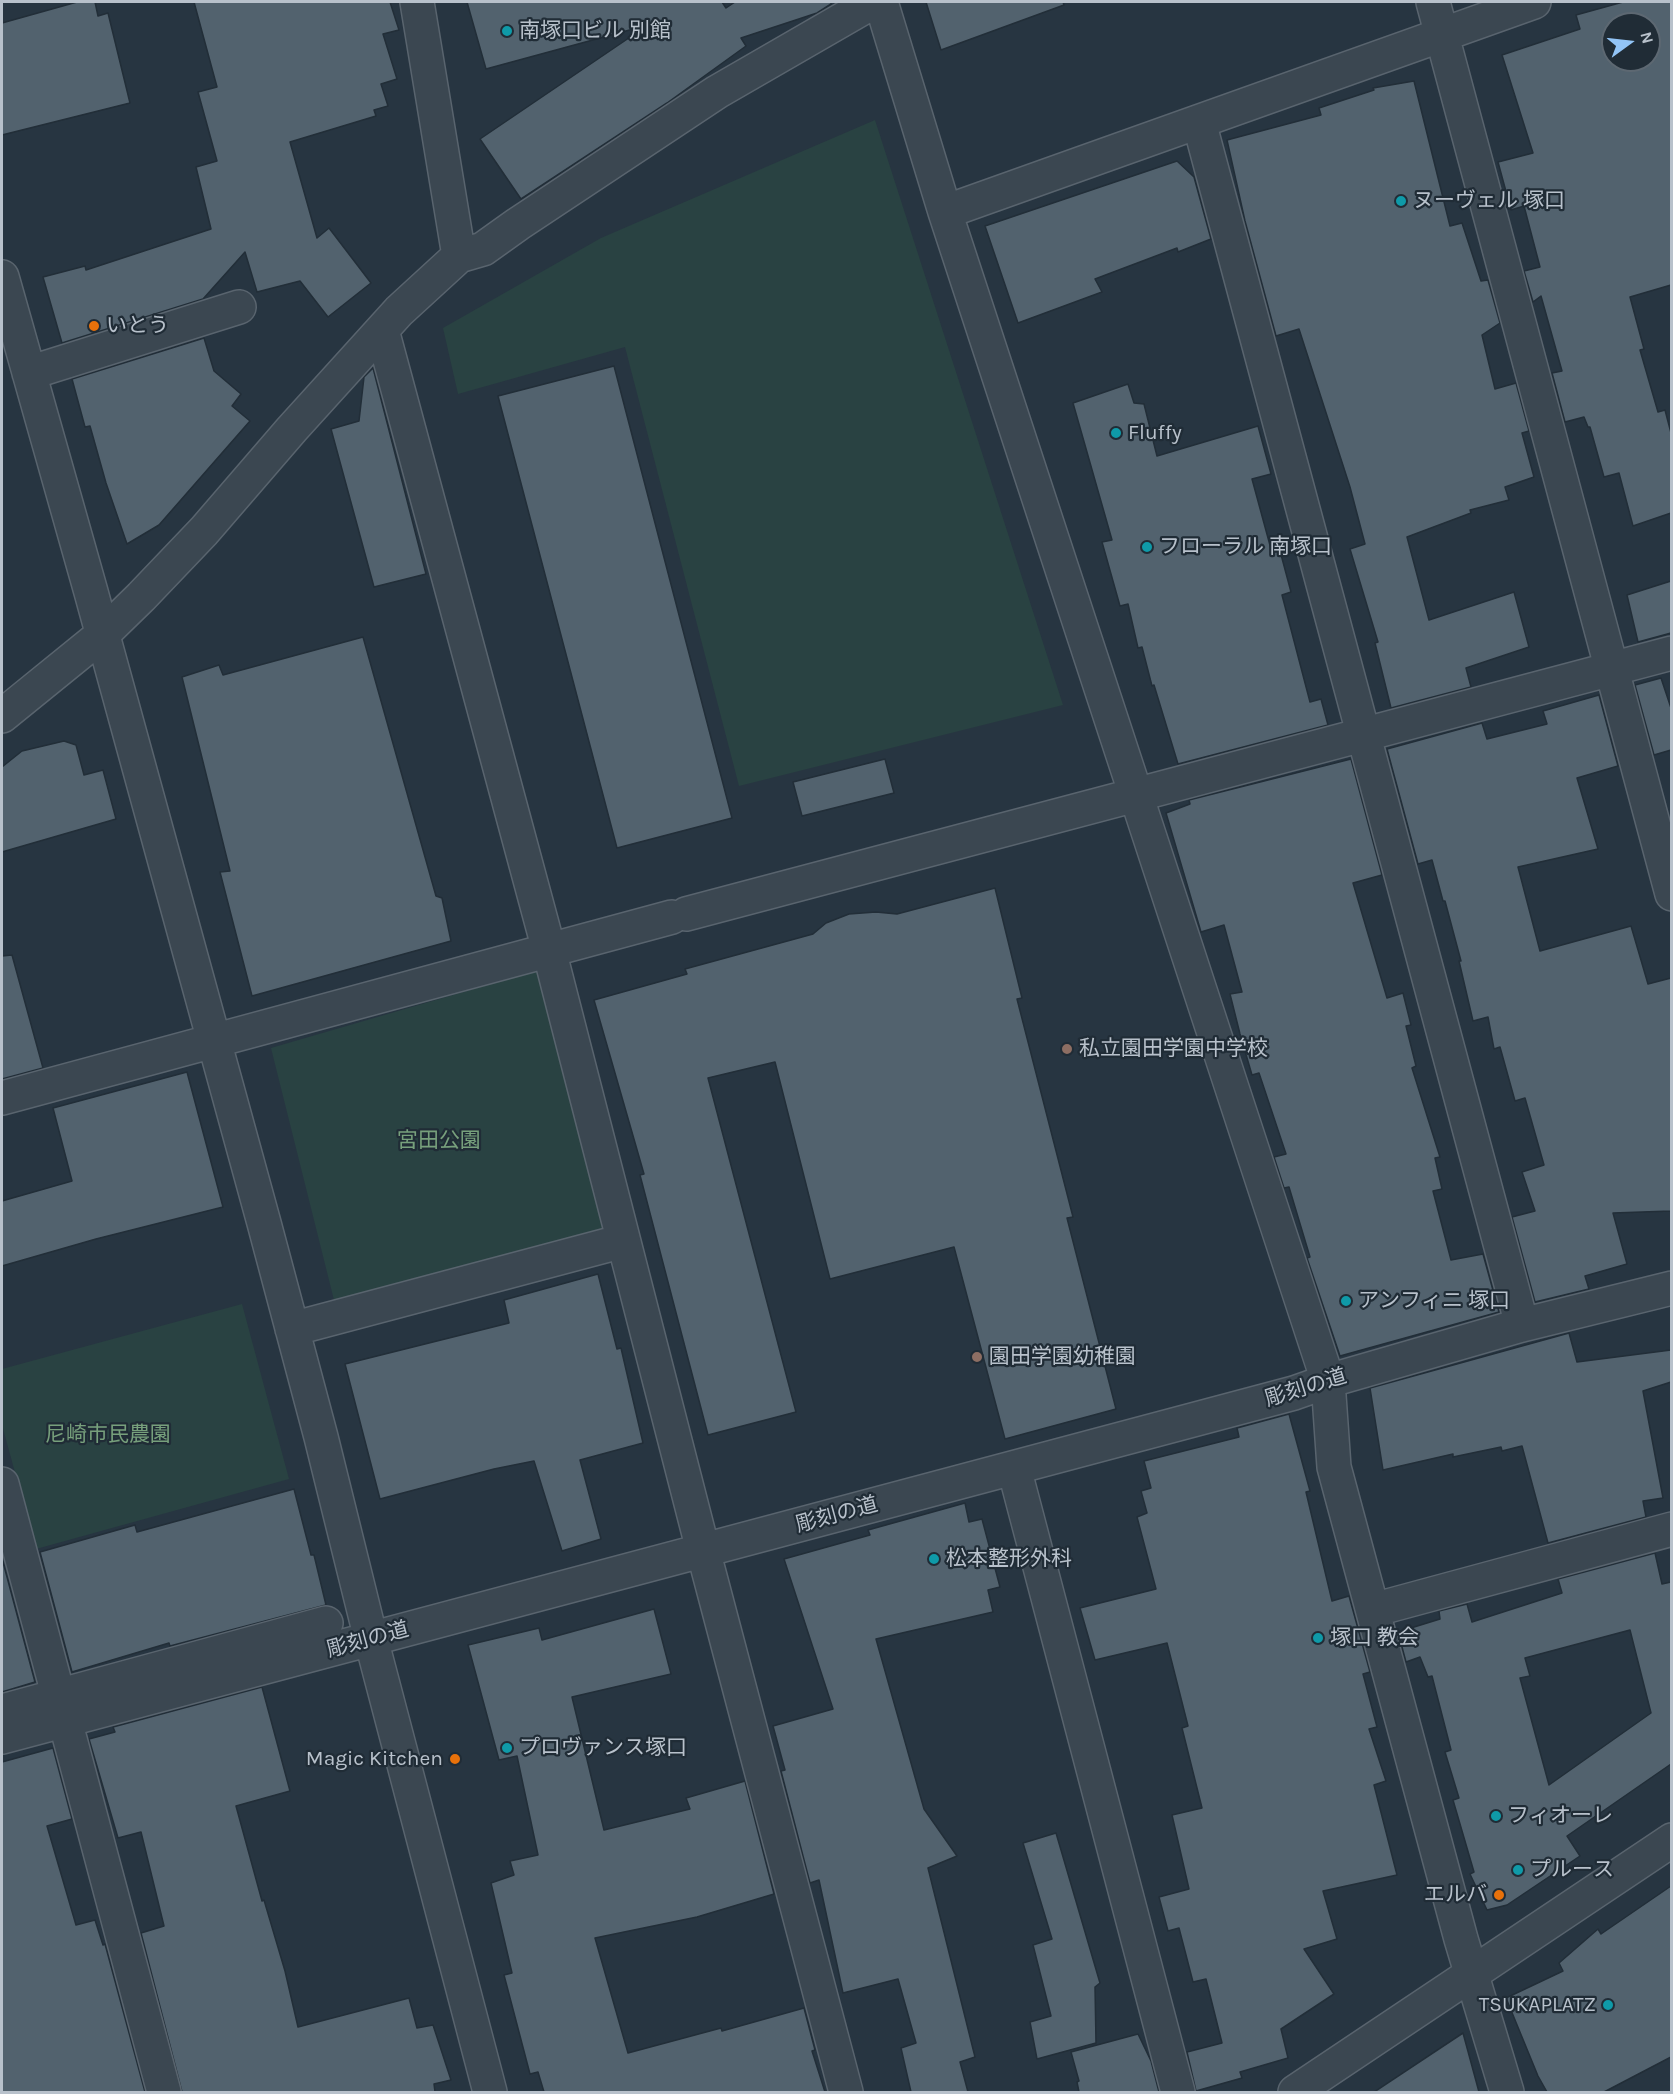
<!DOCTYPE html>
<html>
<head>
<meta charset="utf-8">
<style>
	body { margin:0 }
	#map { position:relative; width:1673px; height:2094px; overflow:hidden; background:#273541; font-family:Karla,sans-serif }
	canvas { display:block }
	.frame { position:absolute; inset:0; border:3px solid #b8c1cb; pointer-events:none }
	.north { position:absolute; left:1601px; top:12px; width:60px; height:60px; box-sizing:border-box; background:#202c36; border:2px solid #5d6872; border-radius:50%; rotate:75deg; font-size:16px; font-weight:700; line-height:24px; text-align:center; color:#b8c1cb }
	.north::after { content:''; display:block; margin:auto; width:21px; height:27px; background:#92c4f6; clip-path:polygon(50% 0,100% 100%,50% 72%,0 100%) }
</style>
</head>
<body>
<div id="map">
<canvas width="1673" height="2094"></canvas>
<div class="frame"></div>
<div class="north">N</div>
</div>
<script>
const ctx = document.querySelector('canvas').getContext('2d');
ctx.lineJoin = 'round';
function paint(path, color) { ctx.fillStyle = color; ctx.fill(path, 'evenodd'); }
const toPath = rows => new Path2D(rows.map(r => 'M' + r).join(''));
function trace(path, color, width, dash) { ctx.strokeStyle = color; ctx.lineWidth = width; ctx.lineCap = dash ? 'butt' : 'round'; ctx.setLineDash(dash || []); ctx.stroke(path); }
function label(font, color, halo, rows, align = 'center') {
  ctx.font = font + ' Karla,"Noto Sans JP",sans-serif'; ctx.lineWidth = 4.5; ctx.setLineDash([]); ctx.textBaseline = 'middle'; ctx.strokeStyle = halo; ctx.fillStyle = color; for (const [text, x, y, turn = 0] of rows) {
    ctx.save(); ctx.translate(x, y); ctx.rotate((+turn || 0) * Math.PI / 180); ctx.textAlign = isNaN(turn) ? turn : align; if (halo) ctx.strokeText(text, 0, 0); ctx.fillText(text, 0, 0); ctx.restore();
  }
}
paint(toPath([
	[875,120,1063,705,739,786,625,347,458,394,443,328,601,238],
	[539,970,607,1234,337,1312,271,1048],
	[242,1304,289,1479,36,1549,2,1425,2,1369]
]), '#294242');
const building = toPath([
	[77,2,95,2,98,16,108,13,130,103,2,135,2,23,77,2],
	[194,2,390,2,399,30,383,34,397,79,381,84,388,106,374,110,376,116,290,142,317,238,329,228,371,283,328,317,300,281,257,292,245,252,203,299,62,343,43,277,85,266,86,270,211,229,196,167,217,161,198,92,217,87,194,2],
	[467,2,722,2,726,8,735,2,831,2,831,4,817,13,741,38,746,46,667,103,521,199,480,139,648,25,486,69,467,2],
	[926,2,1063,2,1064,5,941,50,926,2],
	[1623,2,1671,2,1671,285,1630,297,1644,349,1640,350,1658,412,1665,410,1671,433,1671,513,1633,526,1619,473,1604,477,1590,427,1588,427,1584,417,1565,422,1552,373,1562,371,1541,296,1533,302,1524,271,1540,267,1524,206,1511,210,1498,162,1533,153,1502,55,1580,29,1576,15,1623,2],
	[1613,24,1649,24,1649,60,1613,60,1613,24],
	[1414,81,1450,226,1462,223,1481,281,1488,280,1500,323,1482,335,1495,389,1516,383,1529,431,1522,433,1534,477,1505,487,1509,500,1470,510,1471,513,1407,537,1429,620,1514,592,1529,647,1466,668,1471,687,1391,708,1375,643,1378,642,1350,549,1365,544,1350,487,1299,329,1276,336,1245,221,1227,140,1321,115,1319,108,1374,90,1373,88,1414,81],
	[1177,161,1194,177,1211,239,1178,252,1177,248,1095,279,1102,292,1018,323,985,226,1177,161],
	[204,338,214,371,241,394,232,406,250,421,159,525,127,544,106,483,90,426,85,427,72,379,204,338],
	[614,366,732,818,617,848,498,396,614,366],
	[373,368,426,574,374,587,331,429,359,421,364,377,373,368],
	[1128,384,1134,403,1144,404,1157,456,1258,426,1271,474,1252,479,1271,549,1279,547,1291,592,1282,595,1310,702,1321,699,1328,725,1178,764,1154,685,1152,686,1142,647,1138,648,1128,604,1120,606,1102,542,1112,540,1073,403,1128,384],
	[1671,581,1671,633,1638,642,1627,595,1671,581],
	[363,637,436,896,442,898,451,941,252,996,220,872,230,871,182,677,219,665,223,675,363,637],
	[1661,678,1671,708,1671,750,1654,755,1635,685,1661,678],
	[1599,695,1618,766,1577,778,1598,849,1518,867,1540,951,1631,926,1648,984,1671,978,1671,1211,1613,1213,1627,1264,1585,1276,1589,1289,1535,1302,1512,1217,1535,1211,1522,1172,1544,1165,1525,1098,1515,1101,1500,1047,1494,1049,1488,1017,1473,1021,1459,961,1461,961,1445,901,1443,901,1432,860,1418,864,1387,749,1482,723,1487,739,1547,724,1543,711,1599,695],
	[64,741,76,745,84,775,103,770,116,819,2,852,2,767,22,751,64,741],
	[885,759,894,793,802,816,793,782,885,759],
	[1351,759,1382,875,1353,883,1387,998,1403,993,1411,1025,1406,1026,1416,1066,1412,1068,1440,1157,1435,1158,1442,1189,1433,1191,1451,1260,1483,1254,1499,1312,1340,1356,1307,1258,1310,1257,1289,1187,1284,1188,1274,1157,1286,1154,1259,1073,1252,1075,1240,1034,1230,994,1242,992,1224,925,1201,932,1166,813,1190,804,1189,800,1351,759],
	[995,888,1022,998,1017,999,1073,1217,1067,1218,1116,1409,1005,1439,954,1247,830,1279,775,1062,708,1078,796,1412,708,1435,640,1175,644,1174,594,1000,687,974,685,969,813,934,826,923,849,914,876,912,897,914,995,888],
	[12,955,43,1068,2,1079,2,956,12,955],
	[187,1072,223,1207,96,1239,2,1266,2,1201,72,1181,53,1108,187,1072],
	[598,1274,617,1349,621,1348,643,1443,580,1460,601,1539,562,1551,534,1461,494,1469,380,1499,345,1364,509,1323,504,1300,598,1274],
	[1569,1333,1577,1362,1671,1350,1671,1382,1643,1391,1663,1498,1643,1501,1646,1517,1548,1543,1522,1446,1502,1451,1501,1447,1453,1457,1453,1454,1383,1470,1370,1388,1569,1333],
	[1289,1414,1310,1491,1306,1492,1332,1601,1349,1596,1370,1672,1363,1674,1377,1727,1369,1729,1386,1781,1374,1785,1397,1875,1323,1891,1337,1939,1304,1949,1334,1994,1281,2029,1288,2058,1240,2072,1242,2078,1196,2091,1187,2052,1222,2043,1206,1979,1193,1982,1179,1928,1168,1931,1159,1897,1189,1889,1172,1815,1202,1808,1182,1728,1188,1726,1167,1643,1095,1660,1080,1608,1156,1589,1137,1517,1147,1513,1141,1491,1151,1488,1144,1461,1239,1437,1237,1428,1289,1414],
	[294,1489,311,1555,314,1555,326,1605,170,1646,169,1643,72,1672,40,1552,135,1525,137,1532,294,1489],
	[965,1503,969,1522,982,1519,1000,1587,988,1590,993,1612,876,1639,924,1809,957,1856,928,1868,975,2057,960,2062,968,2092,911,2092,901,2048,916,2043,898,1979,843,1993,819,1880,810,1883,781,1771,785,1770,773,1726,833,1709,784,1559,870,1535,868,1530,965,1503],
	[1655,1553,1662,1584,1671,1582,1671,1764,1567,1836,1580,1856,1507,1905,1487,1910,1470,1874,1474,1872,1453,1800,1459,1798,1445,1752,1451,1750,1432,1676,1428,1677,1420,1657,1406,1662,1398,1632,1440,1619,1439,1611,1467,1604,1472,1622,1562,1593,1558,1579,1655,1553],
	[1630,1630,1651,1713,1549,1785,1520,1678,1530,1676,1525,1658,1630,1630],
	[3,1562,35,1682,2,1692,2,1563,3,1562],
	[654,1609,671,1674,572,1697,604,1830,690,1809,686,1798,745,1781,774,1894,697,1917,595,1938,628,2053,721,2028,722,2031,804,2008,815,2050,812,2051,825,2092,544,2092,538,2072,530,2074,504,1975,512,1973,491,1883,514,1875,510,1861,538,1855,517,1756,499,1760,468,1645,539,1628,542,1640,654,1609],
	[262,1687,290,1791,236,1806,262,1901,264,1900,285,1971,298,2027,409,1998,417,2028,433,2025,451,2080,434,2084,435,2092,182,2092,141,1933,164,1926,141,1832,118,1838,89,1739,115,1732,113,1727,262,1687],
	[53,1748,72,1819,47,1826,76,1925,95,1920,103,1945,105,1944,145,2092,2,2092,2,1762,53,1748],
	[1056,1833,1100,1983,1095,1987,1096,2043,1037,2059,1030,2022,1051,2016,1033,1945,1052,1939,1023,1843,1056,1833],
	[1671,1886,1671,2057,1604,2092,1547,2092,1538,2076,1506,1998,1563,1971,1559,1963,1598,1929,1601,1934,1671,1886],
	[1463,2033,1479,2092,1374,2092,1463,2033],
	[1138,2034,1151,2061,1159,2092,1079,2092,1077,2082,1079,2081,1071,2052,1138,2034]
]);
paint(building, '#52626e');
trace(building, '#222e38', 1.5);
const minor = toPath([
	[417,2,459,256],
	[881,2,945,212,1328,1381,1334,1467,1461,1939,1507,2092],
	[1433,2,1672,894],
	[1199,122,1522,1325],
	[945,212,1534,2],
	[2,277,91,592,264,1223,321,1437,371,1639,490,2092],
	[382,330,549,950,703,1550,846,2092],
	[29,373,239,307],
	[2,716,103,634,141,597,204,531,292,429,399,311,459,256,483,249,518,224,717,92,873,2],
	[686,914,1672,653],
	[2,1098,672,917],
	[292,1329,623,1241],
	[1014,1468,1178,2092],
	[2,1484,164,2092],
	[1373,1610,1672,1529],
	[2,1711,326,1623],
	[2,1737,1294,1393,1328,1381,1522,1325,1672,1288],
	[1295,2092,1672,1840]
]);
trace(minor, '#59646e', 36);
trace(minor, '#3b4751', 33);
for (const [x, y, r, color] of [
	[507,31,6,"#0f9aa8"],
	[1401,201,6,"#0f9aa8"],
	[94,326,6,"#e8710a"],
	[1116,433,6,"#0f9aa8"],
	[1147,547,6,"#0f9aa8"],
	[1067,1049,6,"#8d6e63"],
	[1346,1301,6,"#0f9aa8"],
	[977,1357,6,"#8d6e63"],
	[934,1559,6,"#0f9aa8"],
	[1318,1638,6,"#0f9aa8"],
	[507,1748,6,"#0f9aa8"],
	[455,1759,6,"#e8710a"],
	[1496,1816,6,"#0f9aa8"],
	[1518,1870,6,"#0f9aa8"],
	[1499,1895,6,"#e8710a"],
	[1608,2005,6,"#0f9aa8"]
]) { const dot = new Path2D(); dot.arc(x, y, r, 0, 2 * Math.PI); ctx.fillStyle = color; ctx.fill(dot); trace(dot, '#202c36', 2); }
label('21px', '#b8c1cb', '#202c36', [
	["南塚口ビル 別館",519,31],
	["ヌーヴェル 塚口",1413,201],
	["いとう",106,326],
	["Fluffy",1128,433],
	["フローラル 南塚口",1159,547],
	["私立園田学園中学校",1079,1049],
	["アンフィニ 塚口",1358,1301],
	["園田学園幼稚園",989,1357],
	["松本整形外科",946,1559],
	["塚口 教会",1330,1638],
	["プロヴァンス塚口",519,1748],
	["Magic Kitchen",443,1759,"right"],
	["フィオーレ",1508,1816],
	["プルース",1530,1870],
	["エルバ",1487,1895,"right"],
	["TSUKAPLATZ",1596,2005,"right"]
], 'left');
label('21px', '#77a07c', '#202c36', [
	["宮田公園",439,1141],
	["尼崎市民農園",108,1435]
]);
label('21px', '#b8c1cb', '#202c36', [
	["彫刻の道",1306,1388,-17],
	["彫刻の道",837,1515,-15],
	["彫刻の道",368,1640,-15]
]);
</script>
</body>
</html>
